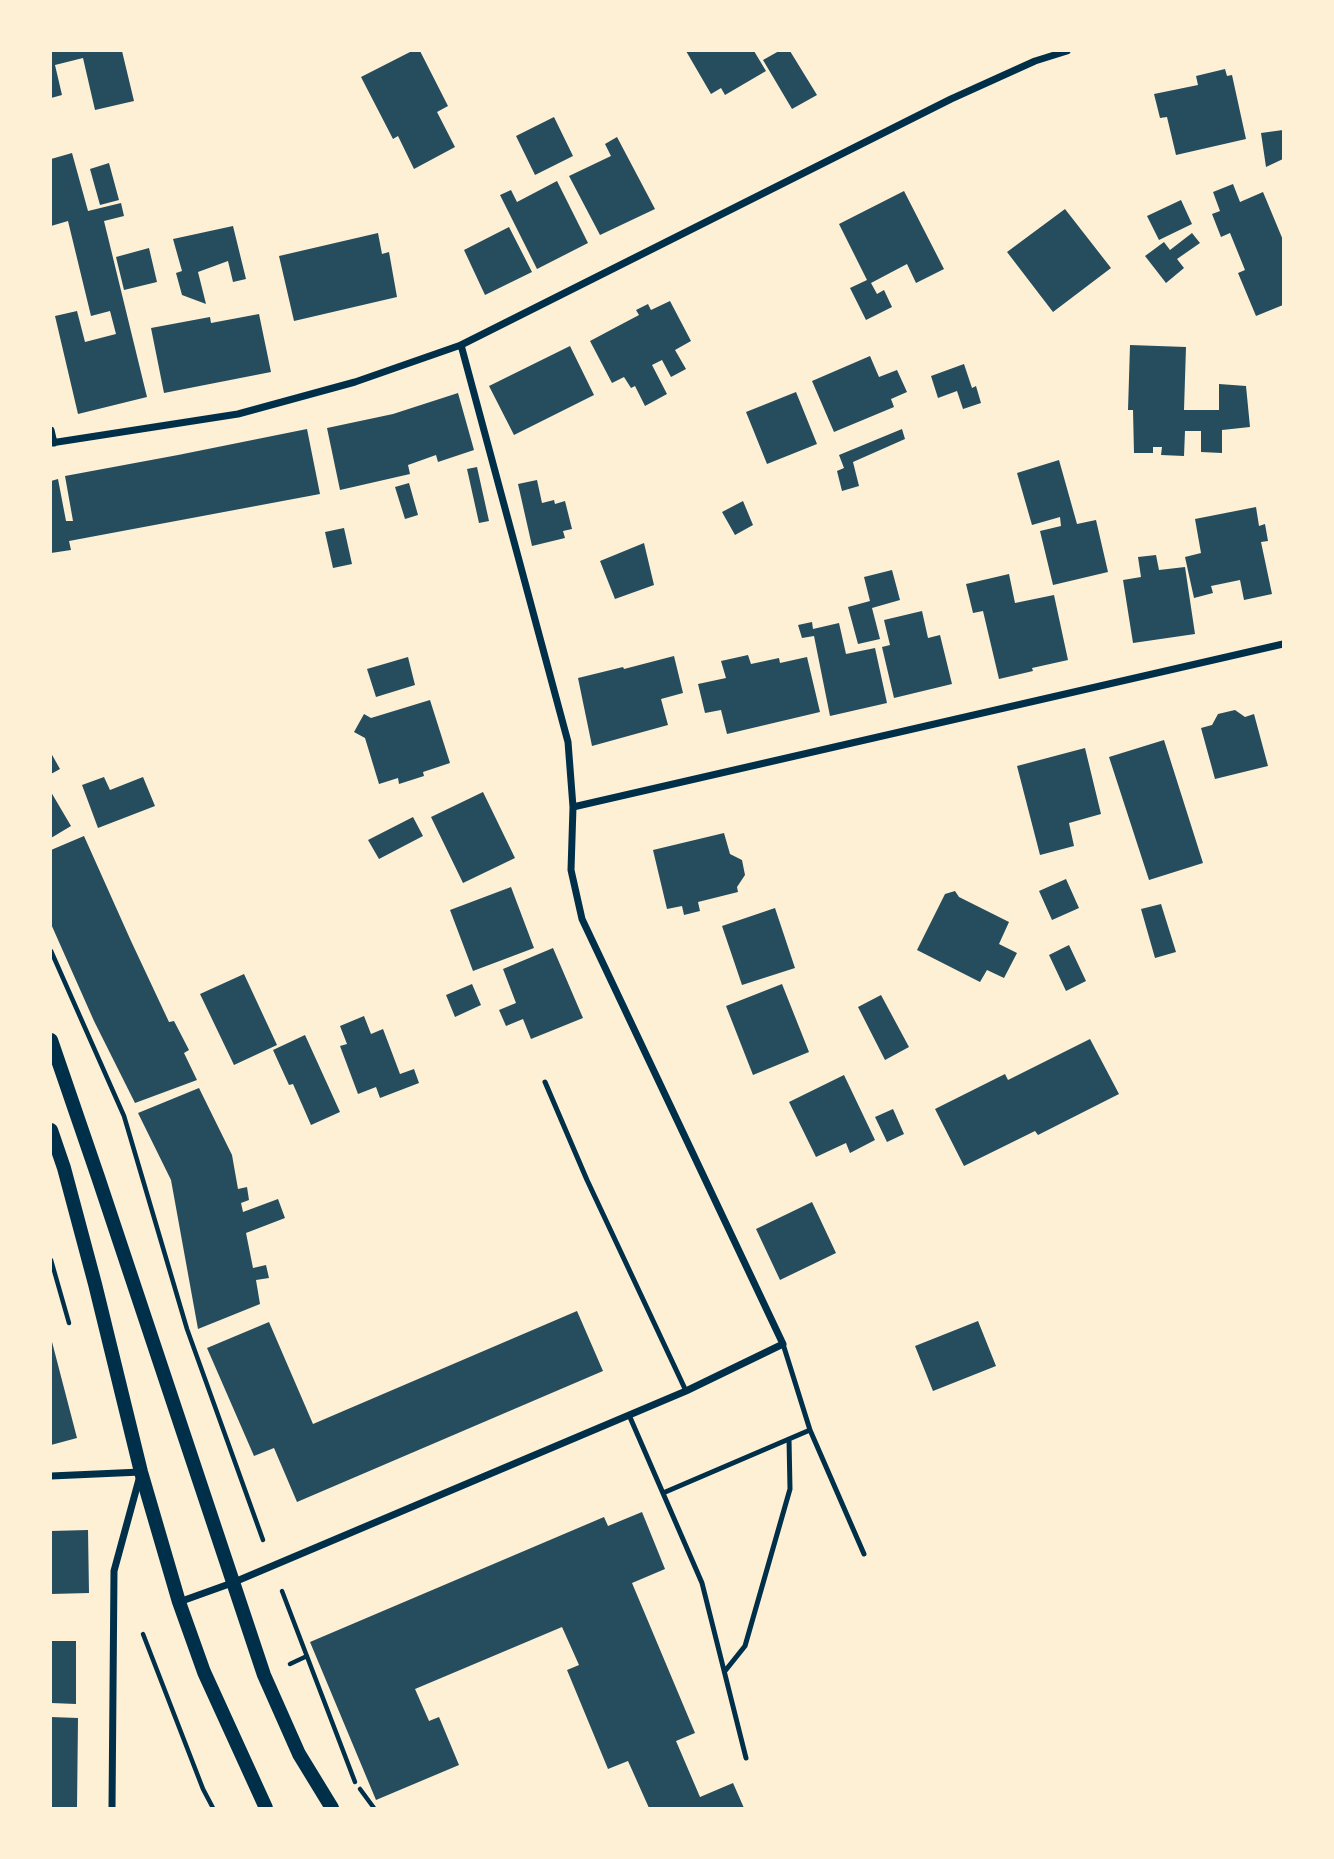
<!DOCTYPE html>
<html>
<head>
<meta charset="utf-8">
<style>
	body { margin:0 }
	#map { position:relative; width:1334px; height:1859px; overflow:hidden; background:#fdf0d5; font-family:Commissioner,sans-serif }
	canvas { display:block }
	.frame { position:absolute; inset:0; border:52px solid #fdf0d5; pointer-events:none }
</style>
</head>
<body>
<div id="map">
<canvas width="1334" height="1859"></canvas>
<div class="frame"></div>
</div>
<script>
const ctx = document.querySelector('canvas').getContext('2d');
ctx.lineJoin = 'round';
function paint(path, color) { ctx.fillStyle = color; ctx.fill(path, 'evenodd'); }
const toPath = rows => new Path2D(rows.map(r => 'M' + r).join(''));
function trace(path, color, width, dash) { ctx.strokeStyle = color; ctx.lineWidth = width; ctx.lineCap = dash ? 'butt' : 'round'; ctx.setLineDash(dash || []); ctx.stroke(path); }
paint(toPath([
	[51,51,122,51,134,101,95,110,83,58,55,65,62,95,51,98],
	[412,51,420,51,448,106,437,112,455,147,414,169,398,136,393,139,361,77],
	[686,51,754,51,766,71,725,95,721,88,711,94],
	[779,51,790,51,817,95,792,109,763,60],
	[1225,69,1227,76,1232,75,1246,139,1176,155,1167,117,1160,118,1154,94,1198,85,1196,76],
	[554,117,573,156,535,175,516,136],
	[1283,130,1283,159,1266,167,1261,133],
	[617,137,655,209,600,235,569,176,611,156,605,144],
	[72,153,88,211,121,203,124,216,104,221,147,397,78,414,55,316,77,311,85,342,116,334,110,311,91,316,68,221,51,226,51,159],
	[109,163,119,200,100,205,90,169],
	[557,181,588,243,537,269,500,195,511,190,517,202],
	[1233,184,1240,202,1263,192,1283,240,1283,305,1256,316,1238,273,1245,270,1230,233,1221,237,1212,214,1220,211,1213,192],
	[904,191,944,269,916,283,907,264,871,283,877,294,884,290,892,307,866,320,850,288,867,280,839,224],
	[1181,200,1192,224,1159,240,1147,216],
	[1065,209,1111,268,1053,312,1007,252],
	[233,226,246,279,233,282,228,261,198,272,206,304,182,295,176,273,182,271,173,239],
	[509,227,532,272,485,295,464,250],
	[378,233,382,254,389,252,397,297,294,321,279,256],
	[1192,233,1200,243,1177,259,1184,268,1166,283,1145,256,1164,242,1170,250],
	[149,248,157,282,124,290,116,257],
	[670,301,691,341,675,350,686,369,671,377,662,360,652,365,667,394,645,406,635,386,631,388,624,377,612,383,590,341,639,315,636,310,648,304,651,310],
	[259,314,271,372,164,393,151,328,210,317,211,323],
	[1130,345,1186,347,1184,410,1219,410,1219,384,1246,386,1250,427,1222,430,1222,453,1201,452,1201,431,1185,431,1184,456,1161,455,1162,447,1153,447,1153,453,1134,453,1133,410,1128,410],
	[570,346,594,395,514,435,489,386],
	[870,356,879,377,897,370,907,392,891,399,894,407,834,432,812,381],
	[964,364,972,388,976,386,981,403,963,409,957,391,938,398,931,376],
	[796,392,817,444,767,464,746,412],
	[458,393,474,450,438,462,436,455,408,465,410,474,340,490,327,428,393,414],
	[307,429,320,494,69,541,71,550,51,553,51,481,58,479,66,521,73,521,65,476,178,455],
	[902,429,905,439,853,462,859,486,842,491,837,471,844,468,839,455],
	[1059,460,1077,524,1096,520,1108,572,1053,585,1040,531,1061,526,1060,517,1032,525,1017,473],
	[477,467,489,521,479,523,467,469],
	[537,480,542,503,554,500,555,504,565,501,572,529,563,531,565,538,532,546,518,484],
	[409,483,418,515,405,519,395,487],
	[743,501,753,525,735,535,722,512],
	[1256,507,1259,526,1265,524,1268,541,1261,542,1272,594,1244,600,1240,580,1211,586,1213,593,1194,598,1185,557,1201,553,1195,519],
	[344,528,352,564,333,568,325,532],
	[644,543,654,585,615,599,600,561],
	[1156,555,1159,570,1185,567,1195,634,1133,643,1123,580,1141,577,1138,557],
	[892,570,900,600,872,608,880,639,858,644,848,607,870,601,864,577],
	[1009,574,1015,603,1054,595,1068,660,1032,668,1033,671,999,679,983,611,973,613,966,584],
	[922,611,928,638,940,635,952,684,894,698,882,647,890,645,884,620],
	[812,622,813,629,839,623,846,654,875,648,887,703,830,716,814,636,802,638,798,625],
	[748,655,751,664,779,658,780,663,807,657,820,712,727,734,721,710,705,713,698,684,726,678,721,661],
	[674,656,683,693,661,699,668,725,592,746,578,678,623,667,624,669],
	[408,657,415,685,376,697,367,669],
	[430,700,450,763,423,772,424,776,399,784,398,778,379,784,365,738,354,732,364,714,371,718],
	[1235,710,1245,717,1254,714,1268,766,1215,779,1201,728,1212,725,1218,714],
	[1164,740,1203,863,1149,880,1109,757],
	[1085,748,1101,814,1069,823,1074,846,1040,855,1017,766],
	[51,753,60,769,51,774],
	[104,777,110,790,143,777,155,806,98,828,82,785],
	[51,792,71,826,51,838],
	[483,792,515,858,463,883,431,817],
	[413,817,423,836,379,859,368,840],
	[724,833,730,854,742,860,745,875,737,887,738,892,698,902,700,911,684,915,682,906,667,909,653,850],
	[84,836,131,941,169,1022,174,1021,189,1050,184,1053,197,1080,135,1103,94,1021,51,924,51,850],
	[1066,879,1079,908,1052,920,1039,891],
	[511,887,534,948,473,971,450,910],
	[955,891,959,897,1009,922,999,944,1017,953,1004,978,987,970,980,982,917,950,945,894],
	[1161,904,1176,952,1155,958,1141,909],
	[775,908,795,968,742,985,722,926],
	[1069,945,1086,981,1066,991,1049,955],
	[553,948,583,1018,531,1039,523,1019,506,1026,499,1010,516,1003,503,969],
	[244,974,277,1045,234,1065,200,994],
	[472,984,481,1005,455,1017,446,995],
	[782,984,809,1052,753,1075,726,1006],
	[881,995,909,1047,885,1060,858,1007],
	[364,1016,371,1034,383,1029,400,1074,414,1069,419,1083,380,1098,376,1087,358,1094,340,1046,347,1044,340,1026],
	[305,1035,340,1112,311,1125,293,1084,289,1085,273,1050],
	[1090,1039,1119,1094,1038,1135,1035,1131,964,1166,935,1109,1005,1074,1008,1080],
	[844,1075,875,1140,850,1153,846,1143,816,1157,789,1102],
	[199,1088,232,1155,238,1189,247,1187,249,1200,241,1203,243,1212,278,1199,285,1218,246,1233,253,1268,266,1265,269,1278,256,1280,260,1304,198,1329,171,1180,138,1113],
	[893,1109,904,1134,887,1142,875,1117],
	[812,1202,836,1253,780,1280,756,1229],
	[577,1311,603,1371,297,1502,274,1448,254,1456,207,1348,269,1322,313,1424],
	[978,1321,996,1366,933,1391,915,1346],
	[51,1338,77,1438,51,1445],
	[642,1512,665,1569,632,1583,695,1733,676,1741,700,1797,733,1783,744,1808,649,1808,628,1761,608,1769,567,1670,579,1665,562,1627,415,1689,429,1721,439,1717,459,1765,376,1800,310,1642,604,1517,608,1526],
	[88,1530,89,1593,51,1594,51,1531],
	[51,1641,76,1641,76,1704,51,1703],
	[51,1717,78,1718,77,1808,51,1808]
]), '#264d5e');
trace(toPath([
	[51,951,124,1116,187,1329,263,1540],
	[51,1260,69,1323],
	[282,1591,355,1782],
	[143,1634,203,1789,213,1808],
	[290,1664,307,1656],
	[360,1789,374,1808]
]), '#003049', 4.5);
trace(toPath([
	[545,1082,587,1180,686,1391],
	[783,1344,810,1430,864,1554],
	[629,1415,702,1583,746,1758],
	[663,1493,810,1430],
	[725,1671,745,1646,790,1489,789,1439]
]), '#003049', 5);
trace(toPath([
	[51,430,54,443],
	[51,443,238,414,355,382,461,345,951,99,1035,61,1067,51],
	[573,807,1283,644],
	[51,1476,141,1472,114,1571,112,1808],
	[179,1602,232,1583,686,1391,783,1344,582,919,571,870,573,807,568,742,461,345]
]), '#003049', 7);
trace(toPath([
	[51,1040,98,1177,264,1675,299,1754,332,1808],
	[51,1130,64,1168,95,1284,141,1472,179,1602,204,1672,266,1808]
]), '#003049', 14);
</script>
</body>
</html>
